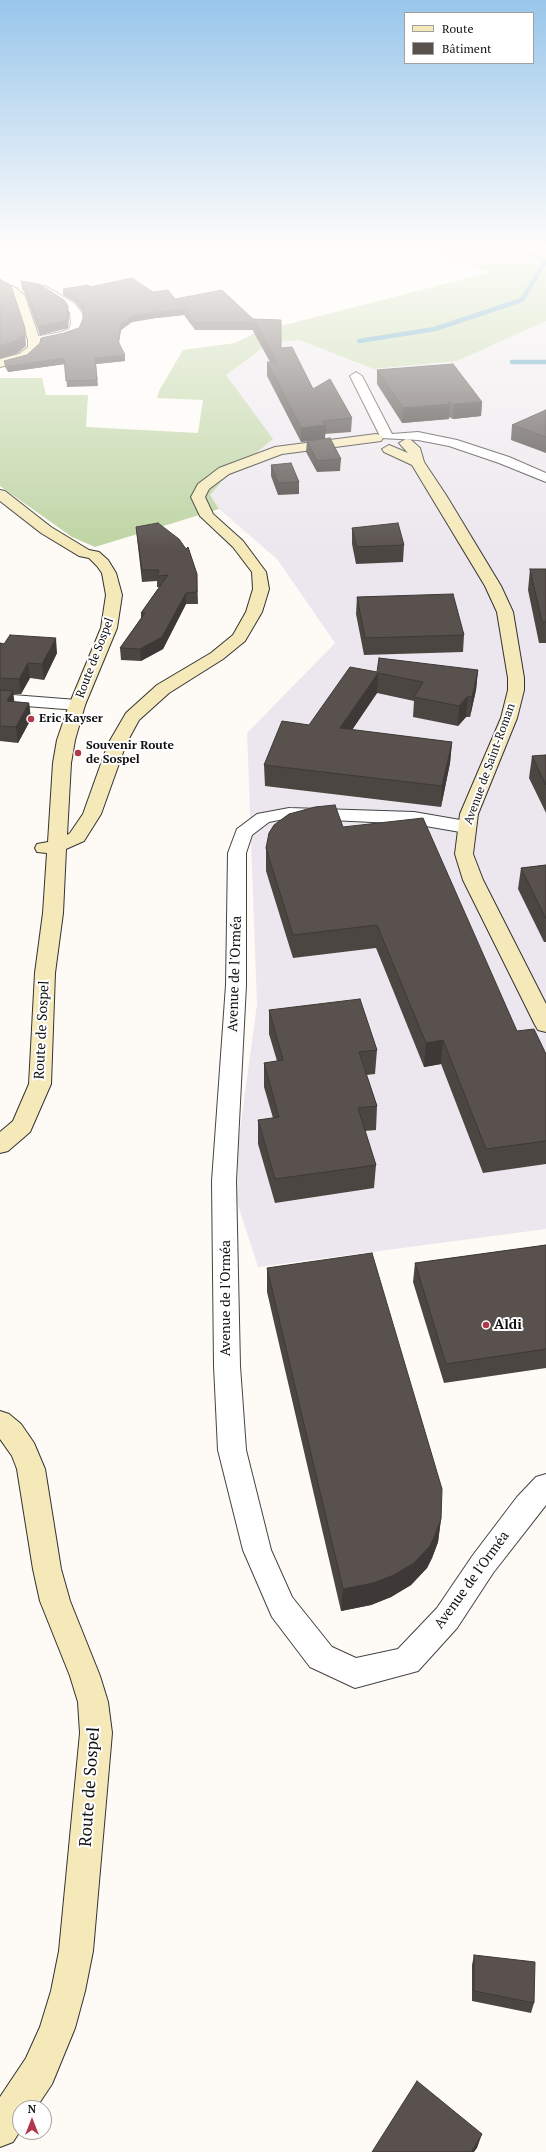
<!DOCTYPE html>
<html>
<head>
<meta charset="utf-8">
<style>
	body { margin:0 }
	#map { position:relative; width:546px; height:2152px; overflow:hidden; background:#fefbf6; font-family:"PT Serif",serif }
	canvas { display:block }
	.legend { position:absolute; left:404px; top:12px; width:130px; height:52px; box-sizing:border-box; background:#fff; border:1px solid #a0a0a0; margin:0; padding:5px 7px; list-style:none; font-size:12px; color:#111 }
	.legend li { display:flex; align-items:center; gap:8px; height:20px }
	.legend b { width:20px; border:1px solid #a0a0a0 }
	.north { position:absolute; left:12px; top:2100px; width:40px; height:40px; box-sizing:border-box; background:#fff; border:1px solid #a0a0a0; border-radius:50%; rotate:0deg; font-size:11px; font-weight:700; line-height:16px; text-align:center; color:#111 }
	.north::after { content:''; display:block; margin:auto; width:14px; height:18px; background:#b03949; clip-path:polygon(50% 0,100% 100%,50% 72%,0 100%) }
</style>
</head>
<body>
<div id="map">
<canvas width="546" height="2152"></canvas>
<ul class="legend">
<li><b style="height:5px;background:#f5e9b9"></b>Route</li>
<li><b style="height:11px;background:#58514e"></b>Bâtiment</li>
</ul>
<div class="north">N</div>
</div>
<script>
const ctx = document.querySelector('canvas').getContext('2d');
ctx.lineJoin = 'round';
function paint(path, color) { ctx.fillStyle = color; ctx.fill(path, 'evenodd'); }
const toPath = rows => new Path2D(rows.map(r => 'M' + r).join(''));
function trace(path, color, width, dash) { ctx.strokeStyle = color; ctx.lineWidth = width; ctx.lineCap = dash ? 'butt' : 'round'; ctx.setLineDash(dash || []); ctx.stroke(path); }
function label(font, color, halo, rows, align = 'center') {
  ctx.font = font + ' "PT Serif",serif'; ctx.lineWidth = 4; ctx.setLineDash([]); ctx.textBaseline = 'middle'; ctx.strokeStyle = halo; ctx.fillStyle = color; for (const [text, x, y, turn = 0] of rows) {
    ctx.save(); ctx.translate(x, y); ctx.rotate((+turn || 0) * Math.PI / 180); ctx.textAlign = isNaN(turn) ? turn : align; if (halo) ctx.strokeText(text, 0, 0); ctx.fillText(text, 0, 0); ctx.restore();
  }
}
paint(toPath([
	[546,321,546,1229,258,1267,237,1202,238,1145,257,1004,247,733,335,643,277,559,219,509,210,495,90,447,221,482,226,375,268,344,299,340,374,369,457,361]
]), '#ece7ee');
paint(toPath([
	[423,250,546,250,546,321,457,361,374,369,299,340,268,344,226,375,273,439,221,482,210,495,219,509,95,547,72,537,0,486,0,378,42,378,46,395,88,395,86,427,198,433,203,400,157,398,159,391,183,350,235,343,257,332,491,272]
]), '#bed4a3');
trace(toPath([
	[359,341,435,329,522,300,545,262,528,250],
	[512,362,546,362]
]), '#509cbd', 4.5);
const street = toPath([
	[45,286,74,303,82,313,83,323,78,333,64,338,34,344,30,342,28,340,30,338,61,332,69,329,71,323,70,313,66,307,41,291,40,289,41,287,45,286],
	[356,372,362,376,392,434,418,432,457,440,509,457,546,473,546,482,499,463,449,446,418,440,381,438,350,376,356,372],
	[0,694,77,700,83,701,85,705,83,709,77,710,0,704,0,694],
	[289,808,414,812,466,821,473,823,475,827,473,831,466,833,414,824,289,818,269,822,252,835,246,853,246,985,236,1181,240,1366,246,1450,271,1550,292,1597,332,1647,356,1658,398,1649,437,1608,473,1555,517,1497,536,1477,546,1474,546,1505,493,1573,457,1628,418,1671,355,1688,310,1667,272,1617,243,1550,218,1450,214,1366,212,1181,226,985,228,853,237,829,257,814,289,808]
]);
const secondary = toPath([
	[0,281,16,288,25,296,40,340,40,348,27,360,0,367,0,359,19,354,28,347,28,340,14,297,0,288,0,281],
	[376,434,381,435,383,438,381,441,282,454,229,474,209,489,205,497,213,514,243,541,266,572,269,589,262,612,245,641,223,659,169,693,139,720,126,744,101,814,84,841,66,849,63,913,55,973,51,1084,30,1132,8,1151,0,1153,0,1132,13,1121,29,1084,35,973,43,913,47,853,37,852,35,848,37,844,48,842,53,763,57,740,69,705,101,628,106,595,102,573,97,566,89,558,79,556,41,533,0,501,0,490,5,491,51,527,89,550,99,552,108,560,116,573,122,595,117,628,85,705,75,740,71,763,67,835,70,833,83,814,108,744,126,713,157,685,211,653,233,635,246,612,253,589,252,572,233,547,200,516,191,497,198,484,219,468,275,447,376,434],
	[406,439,411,440,420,448,424,462,446,495,501,586,513,612,524,678,524,690,517,718,478,814,473,854,483,880,546,1004,546,1032,538,1030,535,1025,463,880,455,854,460,814,501,718,508,690,508,678,497,612,485,586,412,465,384,452,382,449,389,445,408,453,399,443,406,439],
	[0,1411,9,1414,21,1424,34,1443,45,1469,61,1569,70,1601,100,1676,108,1702,112,1733,93,1951,85,1991,75,2028,52,2084,36,2108,20,2108,20,2131,13,2142,0,2147,0,2097,26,2058,40,2027,51,1991,59,1951,80,1733,78,1702,70,1676,40,1601,33,1569,17,1469,12,1456,0,1439,0,1411]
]);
trace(street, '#444', 2);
trace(secondary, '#333', 2);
paint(street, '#fff');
paint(secondary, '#f5e9b9');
paint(toPath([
	[21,281,69,314,68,328,40,335,26,296,22,289],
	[90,287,153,292,175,299,253,319,281,348,313,389,352,418,351,432,325,434,325,438,341,459,340,471,317,472,306,452,307,441,301,442,267,376,267,362,270,362,253,331,253,330,195,330,184,315,156,318,132,322,121,330,119,343,125,361,96,364,98,386,67,387,65,364,8,372,5,367,4,361,27,355,64,333,79,328,84,317,83,312,75,302,63,295,63,289],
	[377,370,482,402,481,416,453,419,449,417,449,419,402,423,377,384],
	[546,410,546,453,511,440,512,425],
	[271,465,299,482,299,494,278,495,271,476],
	[136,527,197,574,198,604,186,604,163,649,141,661,121,660,120,648,141,618,141,613,159,587,157,587,157,581,142,582,137,538],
	[352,528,404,545,403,562,356,564,352,544],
	[530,569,546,569,546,643,539,643,528,590],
	[357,597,464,635,463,652,364,655,356,614],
	[0,643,57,653,44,680,30,678,21,694,13,694,14,702,29,703,31,719,18,743,0,741],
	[478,670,476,690,470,717,466,717,458,726,413,717,414,701,377,693,352,730,452,742,450,763,441,807,265,786,264,765,309,725,377,672],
	[546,755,546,813,529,778,532,756],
	[343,827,517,1031,546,1054,546,1164,483,1173,441,1064,424,1067,376,948,293,958,266,871,266,848],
	[546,865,546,942,544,942,518,889,521,868],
	[269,1010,377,1050,375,1074,366,1075,377,1106,376,1130,365,1131,376,1165,374,1188,275,1203,258,1144,258,1120,273,1118,264,1087,264,1063,277,1061,269,1034],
	[546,1245,546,1368,444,1383,413,1282,415,1263],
	[267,1268,441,1519,438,1542,432,1558,427,1568,411,1585,391,1597,371,1605,341,1611,267,1292],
	[474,1955,534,2003,531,2013,472,2001,472,1965]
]), '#4c4643');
paint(toPath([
	[68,306,69,314,68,328,40,335,39,327],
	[184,309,184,315,156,318,132,322,121,330,118,347,118,341,121,324,132,316,156,312],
	[25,328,26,346,18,353,0,359,0,346],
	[125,355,125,361,96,364,95,358],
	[64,358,65,364,8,372,8,366],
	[482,402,481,416,453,419,454,404],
	[450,404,449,419,402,423,403,408],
	[326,425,325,439,301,442,301,428],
	[186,593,186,604,163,649,141,661,140,649],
	[56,638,57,653,44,680,42,664],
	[28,663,30,678,21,694,19,679],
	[478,670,476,690,470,717,472,697],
	[378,673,377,693,339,749,340,728],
	[13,691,15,707,7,701],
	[468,696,466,717,458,726,459,706],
	[29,703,31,719,18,743,16,727],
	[452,742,450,763,441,807,442,786],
	[443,1040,441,1064,424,1067,426,1043],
	[441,1519,438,1542,432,1558,427,1568,411,1585,391,1597,371,1605,341,1611,343,1589],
	[482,2134,477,2148,474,2152,471,2152]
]), '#3e3937');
const building = toPath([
	[132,278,153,292,168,290,175,299,222,290,253,319,253,323,195,323,184,309,156,312,132,316,121,324,118,341,125,355,95,358,97,380,66,381,64,358,8,366,4,361,27,355,40,343,41,338,64,333,79,328,84,317,83,306,75,296,63,289,88,285,90,287,132,278],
	[0,279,11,286,25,328,25,334,17,340,0,346,0,279],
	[21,281,39,284,64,300,68,306,67,320,39,327,26,288,21,281],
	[253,319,281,320,281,348,292,347,313,389,330,379,352,418,323,421,326,425,301,428,267,362,277,362,253,319],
	[453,364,482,402,454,404,448,402,450,404,403,408,377,370,453,364],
	[546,410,546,437,512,425,546,410],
	[330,438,341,459,317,461,307,441,330,438],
	[291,463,299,482,278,483,271,465,291,463],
	[158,523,179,539,186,549,188,547,197,574,197,592,186,593,162,637,140,649,120,648,145,613,141,613,168,575,157,576,159,570,142,570,136,527,158,523],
	[398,523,404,545,357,547,352,528,398,523],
	[530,569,546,569,546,622,542,622,530,569],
	[453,594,464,635,365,638,357,597,453,594],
	[10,635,56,638,42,664,28,663,19,679,0,678,0,643,4,644,10,635],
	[379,658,478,670,472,697,468,696,459,706,414,697,423,682,378,673,340,728,452,742,442,786,264,765,282,721,309,725,350,667,377,672,379,658],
	[0,690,13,691,7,701,29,703,16,727,0,726,0,690],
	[546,755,546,785,532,756,546,755],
	[335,805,343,827,423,818,517,1031,534,1029,546,1054,546,1141,486,1149,443,1040,426,1043,377,925,293,935,266,848,269,833,274,825,289,814,315,807,335,805],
	[546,865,546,919,521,868,546,865],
	[360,999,377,1050,359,1052,377,1106,358,1108,376,1165,275,1179,258,1120,279,1117,264,1063,283,1060,269,1010,360,999],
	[546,1245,546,1349,446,1364,415,1263,546,1245],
	[372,1253,442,1489,441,1519,435,1535,430,1546,414,1563,394,1575,373,1583,343,1589,267,1268,372,1253],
	[474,1955,535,1962,534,2003,474,1991,474,1955],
	[417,2081,482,2134,471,2152,372,2152,417,2081]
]);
paint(building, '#58514e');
trace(building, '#3e3937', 1);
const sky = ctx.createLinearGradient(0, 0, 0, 551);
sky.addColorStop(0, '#98c6eb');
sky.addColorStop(0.45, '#fffdfb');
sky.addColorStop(1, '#fffdfb00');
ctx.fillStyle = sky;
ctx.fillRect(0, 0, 546, 551);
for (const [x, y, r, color] of [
	[31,719,4,"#b03949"],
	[78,753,4,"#b03949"],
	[486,1325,4,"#b03949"]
]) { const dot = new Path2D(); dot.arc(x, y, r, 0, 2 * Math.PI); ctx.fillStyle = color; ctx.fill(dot); trace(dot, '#fff', 1.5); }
label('12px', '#111', '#fff', [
	["Route de Sospel",95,658,-69],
	["Avenue de Saint-Roman",490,764,-70]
]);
label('bold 12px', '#111', '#fff', [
	["Eric Kayser",39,719],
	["Souvenir Route",86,746],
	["de Sospel",86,760]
], 'left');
label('14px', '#111', '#fff', [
	["Avenue de l'Orméa",235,974,-88],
	["Route de Sospel",42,1030,-87],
	["Avenue de l'Orméa",226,1298,-90],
	["Avenue de l'Orméa",472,1580,-54]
]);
label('bold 14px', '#111', '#fff', [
	["Aldi",494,1325]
], 'left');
label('17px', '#111', '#fff', [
	["Route de Sospel",90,1787,-86]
]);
</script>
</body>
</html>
